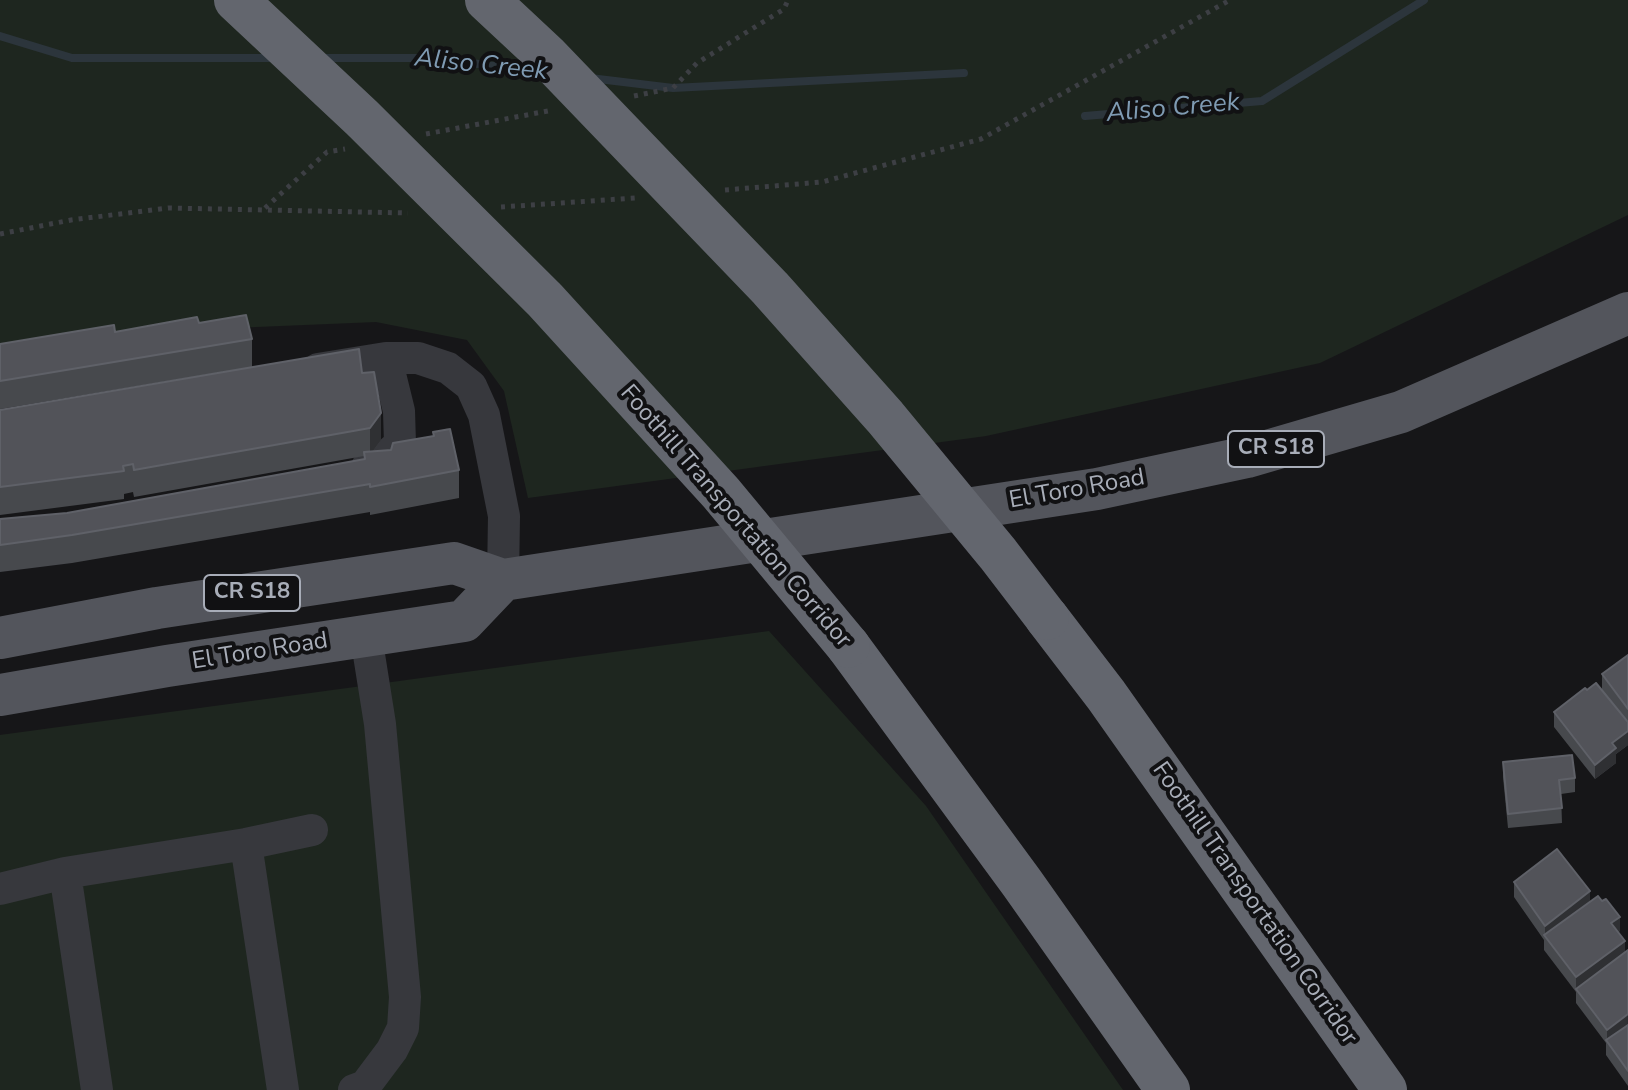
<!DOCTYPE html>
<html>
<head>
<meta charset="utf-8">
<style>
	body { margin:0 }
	canvas { display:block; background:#161618 }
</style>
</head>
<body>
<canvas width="1628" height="1090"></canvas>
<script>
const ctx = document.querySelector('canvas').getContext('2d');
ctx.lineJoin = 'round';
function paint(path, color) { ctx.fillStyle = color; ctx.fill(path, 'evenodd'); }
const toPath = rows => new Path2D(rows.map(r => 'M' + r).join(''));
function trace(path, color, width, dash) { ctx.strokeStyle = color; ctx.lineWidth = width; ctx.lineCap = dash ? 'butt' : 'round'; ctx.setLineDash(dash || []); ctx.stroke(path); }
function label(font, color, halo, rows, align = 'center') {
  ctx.font = font + ' "Nunito Sans",sans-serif'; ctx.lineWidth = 8; ctx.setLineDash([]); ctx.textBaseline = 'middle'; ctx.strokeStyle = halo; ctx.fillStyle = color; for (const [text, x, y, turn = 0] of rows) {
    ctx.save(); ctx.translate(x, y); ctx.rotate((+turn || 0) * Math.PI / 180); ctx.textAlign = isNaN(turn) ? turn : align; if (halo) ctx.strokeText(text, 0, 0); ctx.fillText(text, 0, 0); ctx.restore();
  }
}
paint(toPath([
	[0,0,1628,0,1628,215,1320,363,986,436,528,498,504,391,467,340,376,322,136,332,0,359],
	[769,631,926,806,1123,1090,0,1090,0,735]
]), '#1e261f');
trace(toPath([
	[0,36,72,58,274,58],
	[319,58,432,58,541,72],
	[590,78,673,88,964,73],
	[1085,116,1262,101,1424,0]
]), '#2c353c', 8);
trace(toPath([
	[634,96,673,88,697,63,784,9,788,0],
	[426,134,553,110],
	[725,190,822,182,981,139,1230,0],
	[501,207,635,198],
	[265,208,327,152,345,149],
	[0,234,71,220,168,208,408,213]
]), '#3d3f44', 5, [4, 6]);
trace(toPath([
	[318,369,386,358,418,358,448,368,471,386,484,415,504,516,503,580],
	[367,467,375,466,400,444,399,411,386,358],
	[246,844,283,1090],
	[65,873,246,844,312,830],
	[0,889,65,873,97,1090],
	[354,1090,365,1086,392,1050,403,1028,405,997,380,724,366,636]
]), '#37383d', 32);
trace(toPath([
	[0,638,157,608,454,563,503,580,1097,489,1247,457,1401,412,1628,313],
	[0,695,167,666,464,621,503,580]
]), '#53555c', 42);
trace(toPath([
	[1047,618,1106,695,1385,1090],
	[848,646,1022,883,1168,1090]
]), '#63666e', 44);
trace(toPath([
	[236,0,362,118,545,300,721,493,848,646],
	[487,0,546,55,770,288,885,417,998,554,1047,618]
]), '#63666e', 44);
paint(toPath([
	[199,323,252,339,252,367,0,409,0,344],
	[362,373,381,440,373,451,391,450,433,436,433,432,459,470,459,498,370,515,370,512,72,563,0,572,0,519,67,513,364,459,364,456,134,497,133,492,124,494,124,499,0,515,0,410],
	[1628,655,1628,745,1616,754,1616,763,1595,779,1554,727,1554,712,1587,690,1602,689,1602,674],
	[1503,762,1575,778,1575,792,1561,794,1562,823,1508,828,1503,777],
	[1514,882,1590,902,1620,931,1618,932,1625,953,1628,950,1628,1086,1606,1055,1606,1043,1576,1003,1576,992,1544,950,1544,940,1514,897]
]), '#47494d');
paint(toPath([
	[381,413,381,440,370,455,370,428],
	[1628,731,1628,745,1616,754,1616,763,1595,779,1595,765,1612,743],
	[1590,891,1590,906,1545,936,1545,926],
	[1620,917,1620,931,1611,938,1611,923],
	[1625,941,1625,956,1576,989,1576,992,1576,977],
	[1628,1014,1628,1029,1607,1042,1607,1030]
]), '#2f3033');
const building = toPath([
	[246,315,252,339,0,381,0,344,114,325,115,332,197,317,199,323,246,315],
	[359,349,362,373,374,372,381,413,370,428,134,470,133,464,123,466,124,471,0,487,0,410,359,349],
	[450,429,459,470,370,487,370,484,72,535,0,545,0,519,67,513,365,459,364,452,391,450,393,443,434,436,433,432,450,429],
	[1628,655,1628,709,1602,674,1628,655],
	[1596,683,1628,722,1628,731,1612,743,1616,748,1595,765,1554,712,1585,688,1587,690,1596,683],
	[1572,755,1575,778,1559,780,1562,808,1508,814,1503,762,1572,755],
	[1557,849,1590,891,1545,926,1514,882,1557,849],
	[1598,896,1602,901,1606,899,1620,917,1611,923,1625,941,1576,977,1544,935,1598,896],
	[1628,950,1628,1014,1607,1030,1576,989,1628,950],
	[1628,1025,1628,1071,1606,1040,1628,1025]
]);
paint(building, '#525359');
trace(building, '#5f6168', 2);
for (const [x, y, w] of [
	[1276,449,96],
	[252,593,96]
]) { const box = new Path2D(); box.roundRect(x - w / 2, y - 18, w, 36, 6); ctx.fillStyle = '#111113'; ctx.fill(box); trace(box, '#a8adb8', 2); }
label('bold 22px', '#a8adb8', null, [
	["CR S18",1276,449],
	["CR S18",252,593]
]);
label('24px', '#a8adb8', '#111113', [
	["El Toro Road",1077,490,-10],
	["Foothill Transportation Corridor",735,517,49],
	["El Toro Road",260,652,-9],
	["Foothill Transportation Corridor",1254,904,55]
]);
label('italic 26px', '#7f9bb3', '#111113', [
	["Aliso Creek",481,66,6],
	["Aliso Creek",1173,109,-5]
]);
</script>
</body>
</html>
